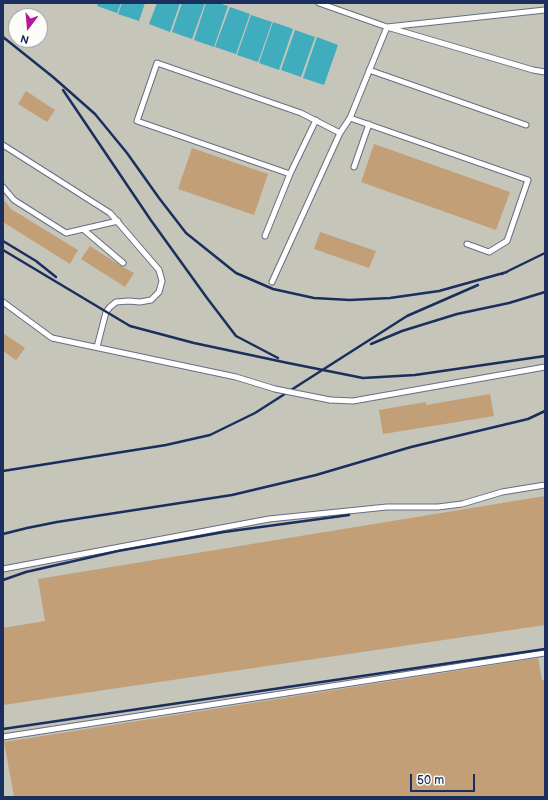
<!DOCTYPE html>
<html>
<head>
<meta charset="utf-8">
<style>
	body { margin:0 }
	#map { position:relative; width:548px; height:800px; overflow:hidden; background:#f3e2c7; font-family:"Balsamiq Sans",sans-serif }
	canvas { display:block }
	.frame { position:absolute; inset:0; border:4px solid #1b2f5e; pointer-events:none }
	.north { position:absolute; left:8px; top:8px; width:40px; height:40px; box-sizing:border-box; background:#fdfcf7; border:1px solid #a3aaba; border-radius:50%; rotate:196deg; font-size:11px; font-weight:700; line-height:16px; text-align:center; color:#1b2f5e }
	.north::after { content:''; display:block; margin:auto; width:14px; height:18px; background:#b5179e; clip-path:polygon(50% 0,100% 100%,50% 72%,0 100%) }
	.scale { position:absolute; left:410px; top:774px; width:65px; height:18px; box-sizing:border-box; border:2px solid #1b2f5e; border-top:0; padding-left:5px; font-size:12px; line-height:14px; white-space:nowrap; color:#1b2f5e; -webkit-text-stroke:3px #fdfcf7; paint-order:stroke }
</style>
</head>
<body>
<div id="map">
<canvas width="548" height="800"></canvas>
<div class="frame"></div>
<div class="north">N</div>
<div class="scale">50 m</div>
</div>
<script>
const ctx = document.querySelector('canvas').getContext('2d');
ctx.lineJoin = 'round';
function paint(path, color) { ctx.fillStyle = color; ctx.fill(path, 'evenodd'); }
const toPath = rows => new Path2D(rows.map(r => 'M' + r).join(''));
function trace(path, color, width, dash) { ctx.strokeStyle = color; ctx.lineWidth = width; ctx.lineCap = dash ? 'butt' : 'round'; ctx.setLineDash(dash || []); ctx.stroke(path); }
paint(toPath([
	[3,3,545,3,545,797,3,797],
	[16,16,40,16,40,40,16,40]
]), '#c5c5b9');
paint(toPath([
	[98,3,121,3,117,13,97,6],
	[122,3,145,3,139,21,118,14],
	[157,3,180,3,170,32,149,24],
	[182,3,205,3,192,39,172,32],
	[206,3,218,3,228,6,214,47,194,40],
	[230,7,250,14,236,54,215,47],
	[251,15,272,22,258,62,237,55],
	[273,22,293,29,279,70,259,63],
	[295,30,315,37,301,77,281,70],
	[317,37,338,45,324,85,303,78]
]), '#3fadbd');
paint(toPath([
	[26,91,55,110,47,122,18,104],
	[374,144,510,192,496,230,361,182],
	[192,148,268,174,254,215,178,189],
	[3,199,11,209,78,250,70,264,3,222],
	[320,232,376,251,369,268,314,249],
	[90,246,121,266,134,273,125,287,81,259],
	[3,333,25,348,16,360,3,351],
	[490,394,494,416,383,434,379,410,426,402,426,405],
	[545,496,545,625,3,705,3,628,45,621,38,579],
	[538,658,542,680,545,680,545,797,14,797,4,742]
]), '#c29f77');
const lane = toPath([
	[319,3,387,27,533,70,545,72],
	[369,70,526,125],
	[350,118,528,180,507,241,489,252,467,244],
	[3,145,110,213,159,270,162,281,159,292,151,300,140,302,129,301,116,302,110,307,106,312,97,347],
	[354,167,369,124],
	[290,174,137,121,157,63,301,113,340,133],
	[3,187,14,200,66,233,118,221],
	[83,229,123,263],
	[265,236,290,174,316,120],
	[272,282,340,133,350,118,387,27,545,10],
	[3,302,52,338,236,377,275,389],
	[330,400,353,401,545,367],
	[3,569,269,519,387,507,438,507,462,504,502,492,545,485],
	[3,737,545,653]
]);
trace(lane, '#676e83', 7);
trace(lane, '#fff', 5);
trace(toPath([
	[3,37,53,77,95,114,127,153,159,198,186,233,236,273,273,289,314,298,350,300,390,298,439,291,507,272],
	[63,90,150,219,207,298,236,336,278,358],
	[3,241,36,261,56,277],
	[3,250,130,326,194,343,288,363,363,378,415,375,545,356],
	[502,274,545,253],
	[371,344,402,331,457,314,509,303,545,292],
	[3,471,166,445,210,435,255,413,407,316,478,285],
	[3,534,27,528,57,522,232,495,316,475,411,447,528,419,545,411],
	[3,580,26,572,118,551,224,532,349,515],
	[3,729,545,649]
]), '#1b2f5e', 2.5);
const laneBridge = toPath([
	[275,389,330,400]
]);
trace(laneBridge, '#676e83', 7, []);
trace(laneBridge, '#fff', 5);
</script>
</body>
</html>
